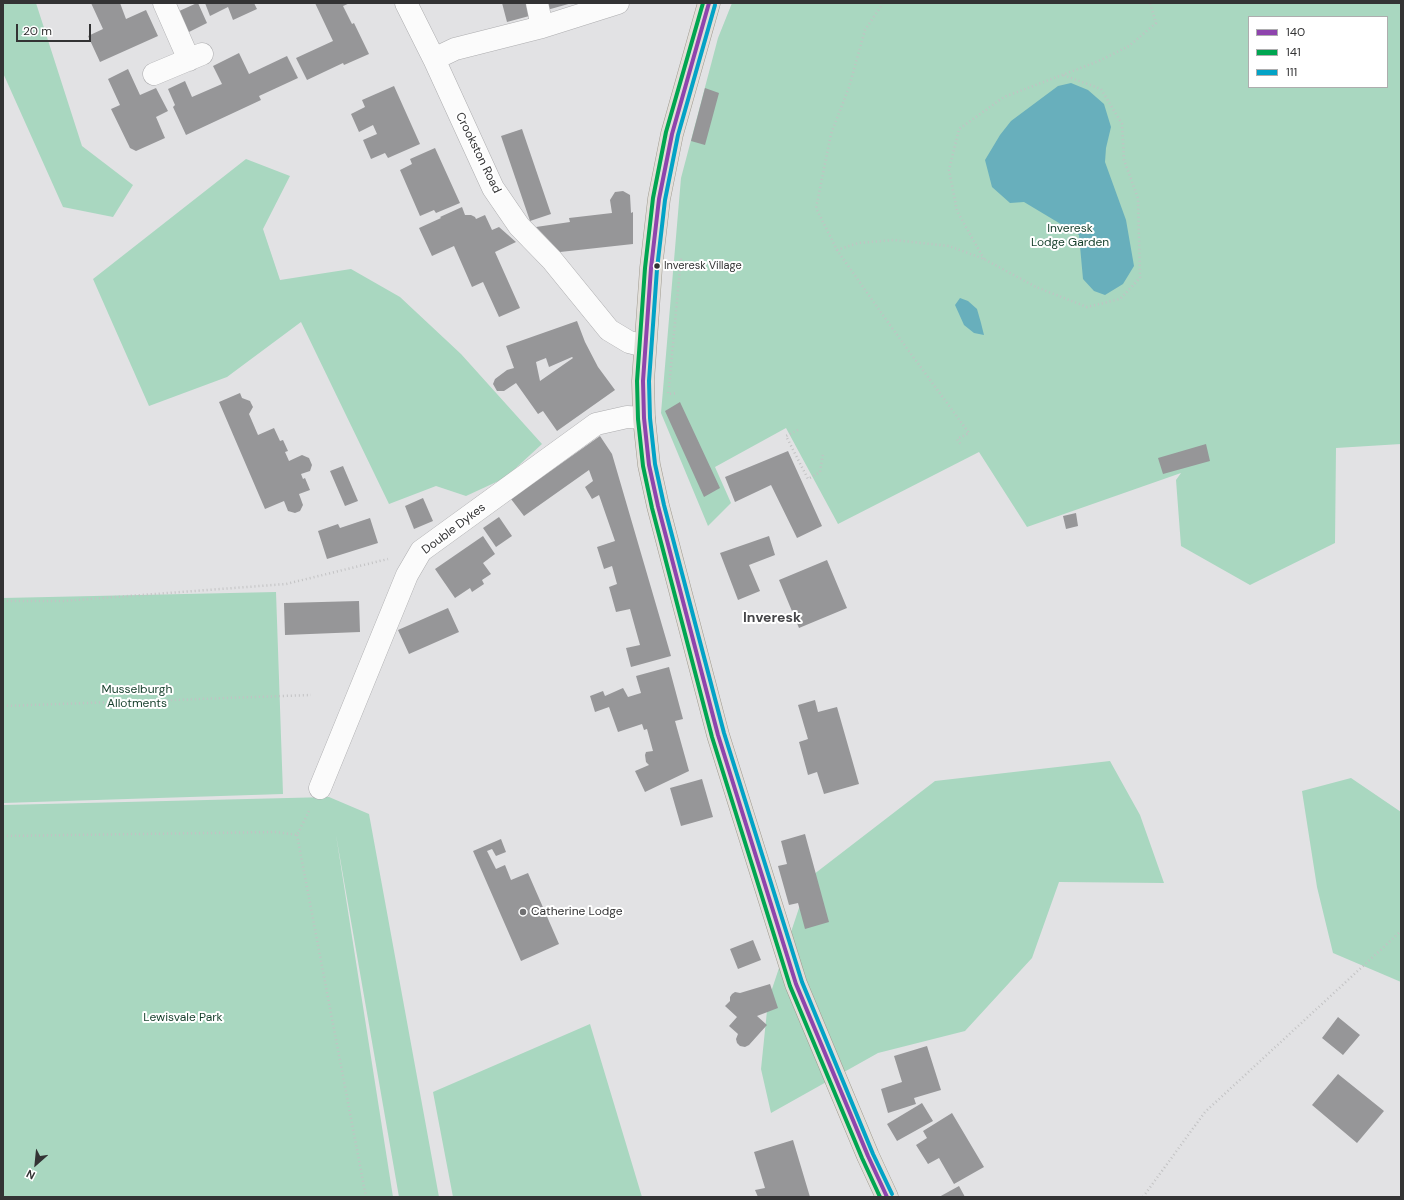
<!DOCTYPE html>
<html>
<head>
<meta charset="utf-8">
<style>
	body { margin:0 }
	#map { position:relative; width:1404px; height:1200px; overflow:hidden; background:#e2e2e4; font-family:"DM Sans",sans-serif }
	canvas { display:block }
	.frame { position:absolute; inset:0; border:4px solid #333334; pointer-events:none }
	.legend { position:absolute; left:1248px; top:16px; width:140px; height:72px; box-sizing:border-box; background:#fff; border:1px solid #adadae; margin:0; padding:5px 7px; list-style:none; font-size:12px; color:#333334 }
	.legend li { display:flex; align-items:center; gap:8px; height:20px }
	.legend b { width:20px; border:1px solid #adadae }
	.north { position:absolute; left:16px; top:1144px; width:40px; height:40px; -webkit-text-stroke:3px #fff; paint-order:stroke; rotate:207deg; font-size:11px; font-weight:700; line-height:16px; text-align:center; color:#333334 }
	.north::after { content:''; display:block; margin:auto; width:14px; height:18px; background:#333334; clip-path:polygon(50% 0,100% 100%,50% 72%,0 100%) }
	.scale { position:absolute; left:16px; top:24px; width:75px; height:18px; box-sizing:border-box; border:2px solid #333334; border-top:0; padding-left:5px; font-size:12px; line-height:14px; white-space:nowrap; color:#333334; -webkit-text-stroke:3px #fff; paint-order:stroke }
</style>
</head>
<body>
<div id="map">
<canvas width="1404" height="1200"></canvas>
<div class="frame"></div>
<ul class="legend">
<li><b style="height:5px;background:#8e44ad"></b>140</li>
<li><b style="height:5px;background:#00a651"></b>141</li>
<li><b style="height:5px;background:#03a3c6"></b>111</li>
</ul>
<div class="north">N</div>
<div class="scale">20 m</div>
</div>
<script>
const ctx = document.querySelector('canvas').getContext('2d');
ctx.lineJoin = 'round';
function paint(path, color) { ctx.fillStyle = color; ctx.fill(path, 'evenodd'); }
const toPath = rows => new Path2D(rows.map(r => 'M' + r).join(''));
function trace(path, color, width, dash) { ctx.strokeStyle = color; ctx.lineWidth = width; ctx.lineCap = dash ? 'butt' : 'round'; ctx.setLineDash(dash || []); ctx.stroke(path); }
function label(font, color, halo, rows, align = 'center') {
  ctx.font = font + ' "DM Sans",sans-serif'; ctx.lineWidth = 4; ctx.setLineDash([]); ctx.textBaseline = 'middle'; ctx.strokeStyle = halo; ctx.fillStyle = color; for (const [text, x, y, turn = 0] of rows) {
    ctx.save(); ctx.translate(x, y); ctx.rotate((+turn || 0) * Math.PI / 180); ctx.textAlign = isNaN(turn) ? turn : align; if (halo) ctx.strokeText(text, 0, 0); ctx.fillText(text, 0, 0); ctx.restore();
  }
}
paint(toPath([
	[3,3,36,3,82,146,133,185,113,217,63,207,3,73],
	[732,3,1401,3,1401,444,1336,448,1335,543,1250,585,1181,546,1176,480,1181,473,1027,527,979,452,838,524,786,428,715,467,731,503,708,526,661,413,681,178,718,38],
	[1249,17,1387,17,1387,87,1249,87],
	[246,159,290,176,263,229,280,280,351,269,400,297,461,354,542,444,505,478,466,496,436,486,389,504,301,322,227,377,149,406,93,279],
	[276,592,283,794,3,803,3,598],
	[1110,761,1140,815,1164,883,1059,882,1032,958,965,1031,878,1053,771,1113,761,1069,768,1001,809,878,935,781],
	[1351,778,1401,812,1401,982,1333,953,1317,887,1302,791],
	[329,797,369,814,439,1197,399,1197,336,835,393,1197,3,1197,3,805],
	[590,1024,642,1197,453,1197,433,1092]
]), '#a9d7c0');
paint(toPath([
	[1071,83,1088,90,1104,104,1111,127,1106,148,1105,162,1126,220,1134,266,1123,284,1105,295,1094,291,1083,279,1079,235,1024,202,1010,203,992,187,985,160,1000,135,1011,121,1058,86],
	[960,298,968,301,977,309,981,323,984,335,974,333,964,325,955,305]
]), '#68afbc');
paint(toPath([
	[91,3,120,3,126,19,146,10,158,36,100,62,88,36,103,29],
	[197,3,198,3,207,23,187,33,177,12],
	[205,3,254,3,257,9,233,20,228,7,210,16],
	[315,3,350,3,343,6,352,24,354,23,369,54,344,65,343,63,307,80,296,58,333,41],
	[502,3,529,3,533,15,507,22],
	[545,3,572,3,547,10],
	[239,53,249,74,287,56,298,78,259,96,261,100,186,135,173,107,175,105,168,89,185,81,192,97,222,84,213,66],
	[128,69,140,95,156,88,168,111,156,117,165,138,136,151,130,148,111,109,120,105,108,79],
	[394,86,420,144,388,158,385,153,371,159,363,140,377,134,373,125,359,132,351,114,365,107,362,100],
	[705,88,719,93,705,145,691,141],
	[522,129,551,214,530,221,501,136],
	[435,148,460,203,436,213,434,210,420,216,400,170,412,164,410,159],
	[623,191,630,195,631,213,633,212,633,244,560,252,536,227,570,222,569,218,612,213,610,200,615,192],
	[462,207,465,215,471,215,475,217,476,219,485,215,492,230,499,227,516,242,495,252,520,308,499,317,483,282,472,287,454,246,432,256,419,228,441,218,440,217],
	[577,321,585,342,598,367,615,390,557,431,543,411,538,414,516,383,504,391,497,391,493,384,495,379,507,370,514,368,506,346],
	[572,357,573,358,540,381,536,362,546,358,549,367],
	[240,393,242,398,250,401,253,407,249,414,258,435,274,428,280,441,283,440,288,451,285,452,289,461,302,455,309,458,312,465,310,471,301,474,303,479,305,478,310,490,299,494,303,505,300,511,295,513,288,511,284,501,265,509,219,402],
	[680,402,720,488,704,497,665,411],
	[600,436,612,454,671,656,631,667,626,648,640,645,630,609,616,612,609,587,617,584,612,566,604,569,597,547,615,541,599,495,592,499,585,487,593,481,589,470,524,516,511,499],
	[1206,444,1210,461,1163,474,1158,458],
	[788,451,822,526,797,538,771,485,735,502,725,477],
	[343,466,358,501,345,506,330,471],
	[423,498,433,521,414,529,405,506],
	[1076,513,1078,526,1066,529,1063,516],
	[499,517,512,536,496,547,483,528],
	[370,518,378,543,327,559,318,531,338,524,340,528],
	[483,536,495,554,483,563,491,574,482,580,484,584,472,592,470,588,455,598,435,569],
	[769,536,775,555,749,565,760,591,738,600,720,553],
	[827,560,847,608,799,628,779,580],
	[359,601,360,632,285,635,284,603],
	[448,608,459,632,409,654,398,630],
	[669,667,683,719,675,721,689,771,645,792,635,771,649,765,646,762,645,755,646,752,653,751,647,729,644,730,642,724,618,732,609,707,595,712,590,696,603,691,605,696,623,688,628,697,641,693,636,676],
	[815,700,818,712,837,707,859,784,824,794,817,772,808,775,799,742,808,739,798,705],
	[702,779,713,817,681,826,670,788],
	[805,834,829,922,805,929,798,903,789,905,778,866,787,864,781,841],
	[501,839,506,852,496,856,492,849,487,851,496,869,505,865,511,880,528,873,559,944,521,961,473,851],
	[753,940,761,960,738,969,730,949],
	[770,984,778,1008,757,1016,767,1025,749,1045,745,1047,740,1046,737,1043,736,1039,738,1034,729,1026,737,1017,725,1006,730,1001,730,997,732,994,735,992,740,993],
	[1338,1017,1360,1035,1343,1055,1322,1038],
	[927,1046,941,1090,914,1098,916,1104,888,1113,881,1089,902,1082,894,1056],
	[1338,1074,1384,1111,1357,1143,1312,1105],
	[922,1103,933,1121,897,1141,887,1124],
	[952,1113,984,1167,954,1184,939,1158,928,1164,916,1145,927,1138,923,1131],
	[793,1140,810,1197,758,1197,755,1190,765,1188,754,1152],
	[959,1186,965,1197,939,1197]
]), '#969698');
const minor = toPath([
	[164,3,189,60],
	[406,3,434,59,493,188,519,226,552,260,609,330,629,342,645,346],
	[537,3,542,27],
	[434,59,455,49,542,27,618,3],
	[154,74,202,54],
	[320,788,407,575,421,551,596,424,627,417,644,418]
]);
const major = toPath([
	[709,3,672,134,659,199,651,268,643,381,644,418,649,465,658,506,718,735,796,984,868,1156,887,1197]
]);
trace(minor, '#adadaf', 23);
trace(major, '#9f9a90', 23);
trace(toPath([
	[883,3,865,30,849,87,831,134,816,208,837,250,892,328,969,433,957,439,962,446],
	[837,250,858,243,894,240,949,246,984,259,1036,287,1087,307,1120,299,1140,278,1138,198,1124,160,1122,124,1101,89,1063,75],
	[984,259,957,211,949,170,959,129,1004,97,1099,61,1129,46,1156,23,1150,3],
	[669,387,681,258],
	[668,392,668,394,678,393],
	[798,430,786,436,808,479,820,472,823,453],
	[3,601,63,601,286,584,388,559],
	[3,706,311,695],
	[297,835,366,1197],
	[3,836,276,832,297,835,310,809],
	[1143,1197,1205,1112,1401,931]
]), '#c2c2c3', 2.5, [1, 3]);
trace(minor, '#fbfbfb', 22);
trace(major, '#e2dfd9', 22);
trace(toPath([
	[709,3,672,134,659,199,651,268,643,381,644,418,649,465,658,506,718,735,796,984,868,1156,887,1197]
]), '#8e44ad', 4);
trace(toPath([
	[703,3,666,132,653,198,645,268,637,381,638,419,643,466,652,508,712,737,790,986,862,1158,880,1197]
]), '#00a651', 4);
trace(toPath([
	[715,5,678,135,665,200,657,269,649,381,650,418,655,464,664,505,724,733,802,982,873,1154,892,1194]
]), '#03a3c6', 4);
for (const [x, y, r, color] of [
	[657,266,3.5,"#333334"],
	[523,912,4,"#707072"]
]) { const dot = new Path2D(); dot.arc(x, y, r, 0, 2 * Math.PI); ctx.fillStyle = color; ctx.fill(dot); trace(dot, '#fff', 1.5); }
label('11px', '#333334', '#fff', [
	["Inveresk Village",664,266]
], 'left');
label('12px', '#333334', '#fff', [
	["Crookston Road",478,153,64],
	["Double Dykes",454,529,-37]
]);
label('12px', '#153f2b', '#fff', [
	["Inveresk",1070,229],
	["Lodge Garden",1070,243],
	["Musselburgh",137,690],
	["Allotments",137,704],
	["Lewisvale Park",183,1018]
]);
label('12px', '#333334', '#fff', [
	["Catherine Lodge",531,912]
], 'left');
label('bold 14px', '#454548', '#fff', [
	["Inveresk",772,618]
]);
</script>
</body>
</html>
